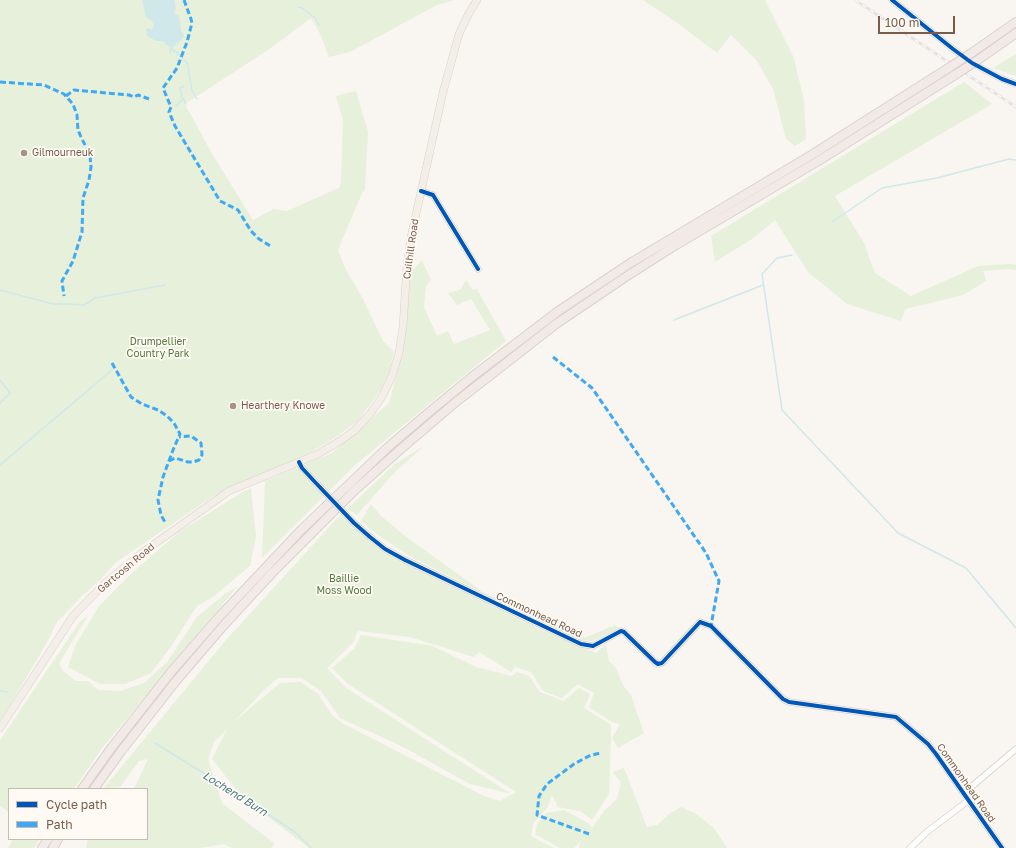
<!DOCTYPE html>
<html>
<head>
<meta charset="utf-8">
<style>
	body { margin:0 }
	#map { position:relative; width:1016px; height:848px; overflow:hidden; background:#f9f5f0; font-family:"Golos Text",sans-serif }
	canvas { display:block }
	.legend { position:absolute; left:8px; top:788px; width:140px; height:52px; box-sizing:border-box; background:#fffaf3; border:1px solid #cabbb1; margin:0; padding:5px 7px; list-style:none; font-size:12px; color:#7a5c4d }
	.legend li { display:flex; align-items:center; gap:8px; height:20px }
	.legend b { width:20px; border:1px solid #cabbb1 }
	.scale { position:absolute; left:878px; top:16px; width:77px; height:18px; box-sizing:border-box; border:2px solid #7a5c4d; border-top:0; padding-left:5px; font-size:12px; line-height:14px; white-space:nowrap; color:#7a5c4d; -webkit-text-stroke:3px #fffaf3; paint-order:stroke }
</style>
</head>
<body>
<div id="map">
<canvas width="1016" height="848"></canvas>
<ul class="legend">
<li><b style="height:5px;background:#0057b8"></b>Cycle path</li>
<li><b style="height:5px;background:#3fa9f5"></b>Path</li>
</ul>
<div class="scale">100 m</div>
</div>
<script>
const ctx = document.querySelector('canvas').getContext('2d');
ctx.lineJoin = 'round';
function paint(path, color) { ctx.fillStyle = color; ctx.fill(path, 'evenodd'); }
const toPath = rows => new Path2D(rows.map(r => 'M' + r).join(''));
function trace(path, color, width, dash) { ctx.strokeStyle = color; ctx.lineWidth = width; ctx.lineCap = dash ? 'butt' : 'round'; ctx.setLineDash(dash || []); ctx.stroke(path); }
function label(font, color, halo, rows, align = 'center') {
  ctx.font = font + ' "Golos Text",sans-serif'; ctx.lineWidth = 3.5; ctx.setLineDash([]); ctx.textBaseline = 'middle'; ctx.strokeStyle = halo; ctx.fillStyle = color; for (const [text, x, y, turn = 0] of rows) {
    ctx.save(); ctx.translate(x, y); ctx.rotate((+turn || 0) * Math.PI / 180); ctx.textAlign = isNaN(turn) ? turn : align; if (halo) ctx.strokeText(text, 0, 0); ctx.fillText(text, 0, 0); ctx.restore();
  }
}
paint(toPath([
	[0,0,455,0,437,5,350,52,329,57,320,34,311,18,271,48,185,104,211,152,253,220,273,209,287,211,339,188,341,182,343,120,336,96,356,91,368,132,365,190,362,193,338,250,344,266,363,299,383,341,394,352,389,373,380,391,358,421,335,438,311,452,215,495,115,563,100,580,82,596,57,622,45,646,0,722],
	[643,0,765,0,794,58,804,101,806,139,795,146,786,139,773,89,757,61,731,35,717,53,676,22],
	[1016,54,1016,76,993,68],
	[964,82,992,104,835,196,864,243,875,273,911,296,978,266,1011,264,1016,265,1016,270,1008,269,983,271,986,281,963,295,905,309,901,321,847,304,808,272,775,220,752,239,715,262,711,236],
	[422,260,431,280,426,286,424,307,437,336,448,331,454,344,490,330,471,299,457,305,448,293,460,290,466,280,473,290,477,289,506,341,354,466,262,558,265,481,332,453,389,403,402,354,410,273],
	[425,445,394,473,357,515,347,509,395,464],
	[251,488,256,536,250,566,213,597,197,606,170,648,151,673,125,684,100,684,68,667,75,646,99,606,132,573,179,532,241,493],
	[371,504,381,516,405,536,483,592,514,608,535,615,584,638,615,625,619,628,592,641,581,640,537,619,459,581,411,557,372,531,361,521],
	[340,515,375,546,395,559,550,634,596,653,606,644,609,661,616,668,624,687,631,695,644,733,618,748,612,738,620,724,612,722,589,707,594,693,578,684,562,698,543,691,531,672,515,667,511,672,479,652,474,657,410,637,358,631,353,643,327,668,346,688,511,794,470,784,401,746,340,718,321,691,302,678,278,678,263,691,235,721,280,683,301,682,318,694,332,715,342,723,484,796,500,801,516,792,348,684,332,668,354,649,361,635,433,646,476,667,512,676,517,672,529,676,540,692,564,701,579,688,590,694,584,708,611,725,611,738,609,794,592,820,580,811,558,807,552,795,547,808,533,824,531,836,553,848,309,848,242,797,212,759,227,729,214,742,208,759,222,803,275,844,271,848,232,848,224,844,200,848,86,848,88,839,147,839,147,789,134,789,148,759,139,761,120,787,105,788,106,789,103,789,226,640],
	[238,586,103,747,74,789,9,789,9,812,0,806,0,740,79,623,89,614,59,663,63,671,76,681,88,681,98,690,120,691,144,683,167,662,197,617,225,594],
	[624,768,647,827,657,825,669,814,681,807,695,813,714,828,727,848,579,848,580,842,574,848,560,848,535,834,537,824,546,813,564,810,588,823,592,828,604,811,617,799,621,782,613,772],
	[13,839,40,839,34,848,8,848]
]), '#e7f0db');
paint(toPath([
	[142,0,174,0,176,8,174,14,179,16,181,31,184,35,182,39,172,48,168,46,163,41,156,41,147,36,146,30,148,28,152,30,154,25,152,21,146,17]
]), '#d0e8ea');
trace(toPath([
	[298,7,302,8,315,18,319,25],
	[172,48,173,51,177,52,181,58],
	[170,53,170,50,172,49],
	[183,59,186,62,188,65],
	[188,67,192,90,197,99],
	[182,97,180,88,184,86],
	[183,98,186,104],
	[176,106,183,99],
	[832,222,882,188,937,178,1009,159,1016,160],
	[792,255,777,258,762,274,782,410,898,533,966,568,1016,628],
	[0,290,53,304,66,304],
	[67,304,84,305,95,298,165,285],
	[674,320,763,285],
	[0,380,10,393,0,403],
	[0,465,112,370],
	[0,691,7,692],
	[155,743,242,797,295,832,311,848]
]), '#d0e8ea', 1.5);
const minor = toPath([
	[892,0,953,49,972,63,1002,79,1016,84],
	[421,191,433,195,478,269],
	[299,462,302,468,314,481],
	[354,523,370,537,385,549,405,560,581,644,593,646,621,631,624,632,655,662,658,664,662,663,700,622,711,626,783,699,789,702,896,717,928,744,936,754,1002,848],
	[964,793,1016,749],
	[910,848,928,831,969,800]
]);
const major = toPath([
	[0,728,73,616,105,583,143,552,229,491,318,454,340,441,354,431,370,414,382,397,392,376,399,353,403,326,407,265,411,237,443,92,459,34,469,13,477,0]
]);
const highway = toPath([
	[970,54,1016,22],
	[978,60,1016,33],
	[82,789,112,747,171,672,219,617,302,529,387,448,428,413,473,376,557,312,632,262,813,154,950,67],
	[94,789,119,754,176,681,224,625,273,572,354,491,402,448,456,402,556,324,624,278,671,248,820,160,958,73],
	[42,848,48,839],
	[53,848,58,839]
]);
trace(minor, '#d7d1cb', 7);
trace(major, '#dad1cc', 8);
trace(highway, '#dad1cc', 10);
trace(minor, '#fefefd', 5.5);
trace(major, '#f3eee8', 7);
trace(highway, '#f2eae7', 8);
const rail = toPath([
	[855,0,1016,107]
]);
trace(rail, '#e6e3e7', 3);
trace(rail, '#fffaf3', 1.5, [4.5]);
const minorBridge = toPath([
	[314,481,354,523]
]);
const highwayBridge = toPath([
	[950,67,970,54],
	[958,73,978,60]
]);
trace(minorBridge, '#d7d1cb', 7, []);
trace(highwayBridge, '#dad1cc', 10, []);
trace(minorBridge, '#fefefd', 5.5);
trace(highwayBridge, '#f2eae7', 8);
trace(toPath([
	[184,0,191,19,192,23,187,42,177,68,163,88,171,107,169,112,175,126,220,201,238,210,251,231,259,239,272,247],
	[0,82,44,85,64,94,73,104,77,115,78,130,81,137,90,155,91,167,89,180,83,198,82,232,73,261,62,281,64,296],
	[66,96,74,90,129,95,134,97,138,95,149,99],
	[553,357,592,388,706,553,719,581,711,626],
	[112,363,131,397,142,404,158,410,167,416,174,423,180,434,173,450,163,477,158,500,161,515,166,524],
	[169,461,175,458,188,462,193,462,199,460,202,455,201,443,191,436,179,437],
	[589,834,537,815,539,796,547,784,574,764,589,756,600,753]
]), '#3fa9f5', 3, [6, 3]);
trace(toPath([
	[892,0,953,49,972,63,1002,79,1016,84],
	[421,191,433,195,478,269],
	[299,462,302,468,314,481,354,523,370,537,385,549,405,560,581,644,593,646,621,631,624,632,655,662,658,664,662,663,700,622,711,626,783,699,789,702,896,717,928,744,936,754,1002,848]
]), '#0057b8', 4);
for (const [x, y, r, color] of [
	[24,153,4,"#a69286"],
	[233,406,4,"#a69286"]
]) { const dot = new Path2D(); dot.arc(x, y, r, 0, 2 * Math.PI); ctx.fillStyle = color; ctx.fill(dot); trace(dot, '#fffaf3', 1.5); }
label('10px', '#7a5c4d', '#fffaf3', [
	["Gilmourneuk",32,153],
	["Hearthery Knowe",241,406]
], 'left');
label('10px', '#7a5c4d', '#fffaf3', [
	["Cuilhill Road",411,249,-82],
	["Gartcosh Road",126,568,-40],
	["Commonhead Road",539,615,25],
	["Commonhead Road",966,783,55]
]);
label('10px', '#537a41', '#fffaf3', [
	["Drumpellier",158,342],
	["Country Park",158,354],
	["Baillie",344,579],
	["Moss Wood",344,591]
]);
label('italic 11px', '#437c86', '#fffaf3', [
	["Lochend Burn",235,794,32]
]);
</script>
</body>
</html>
